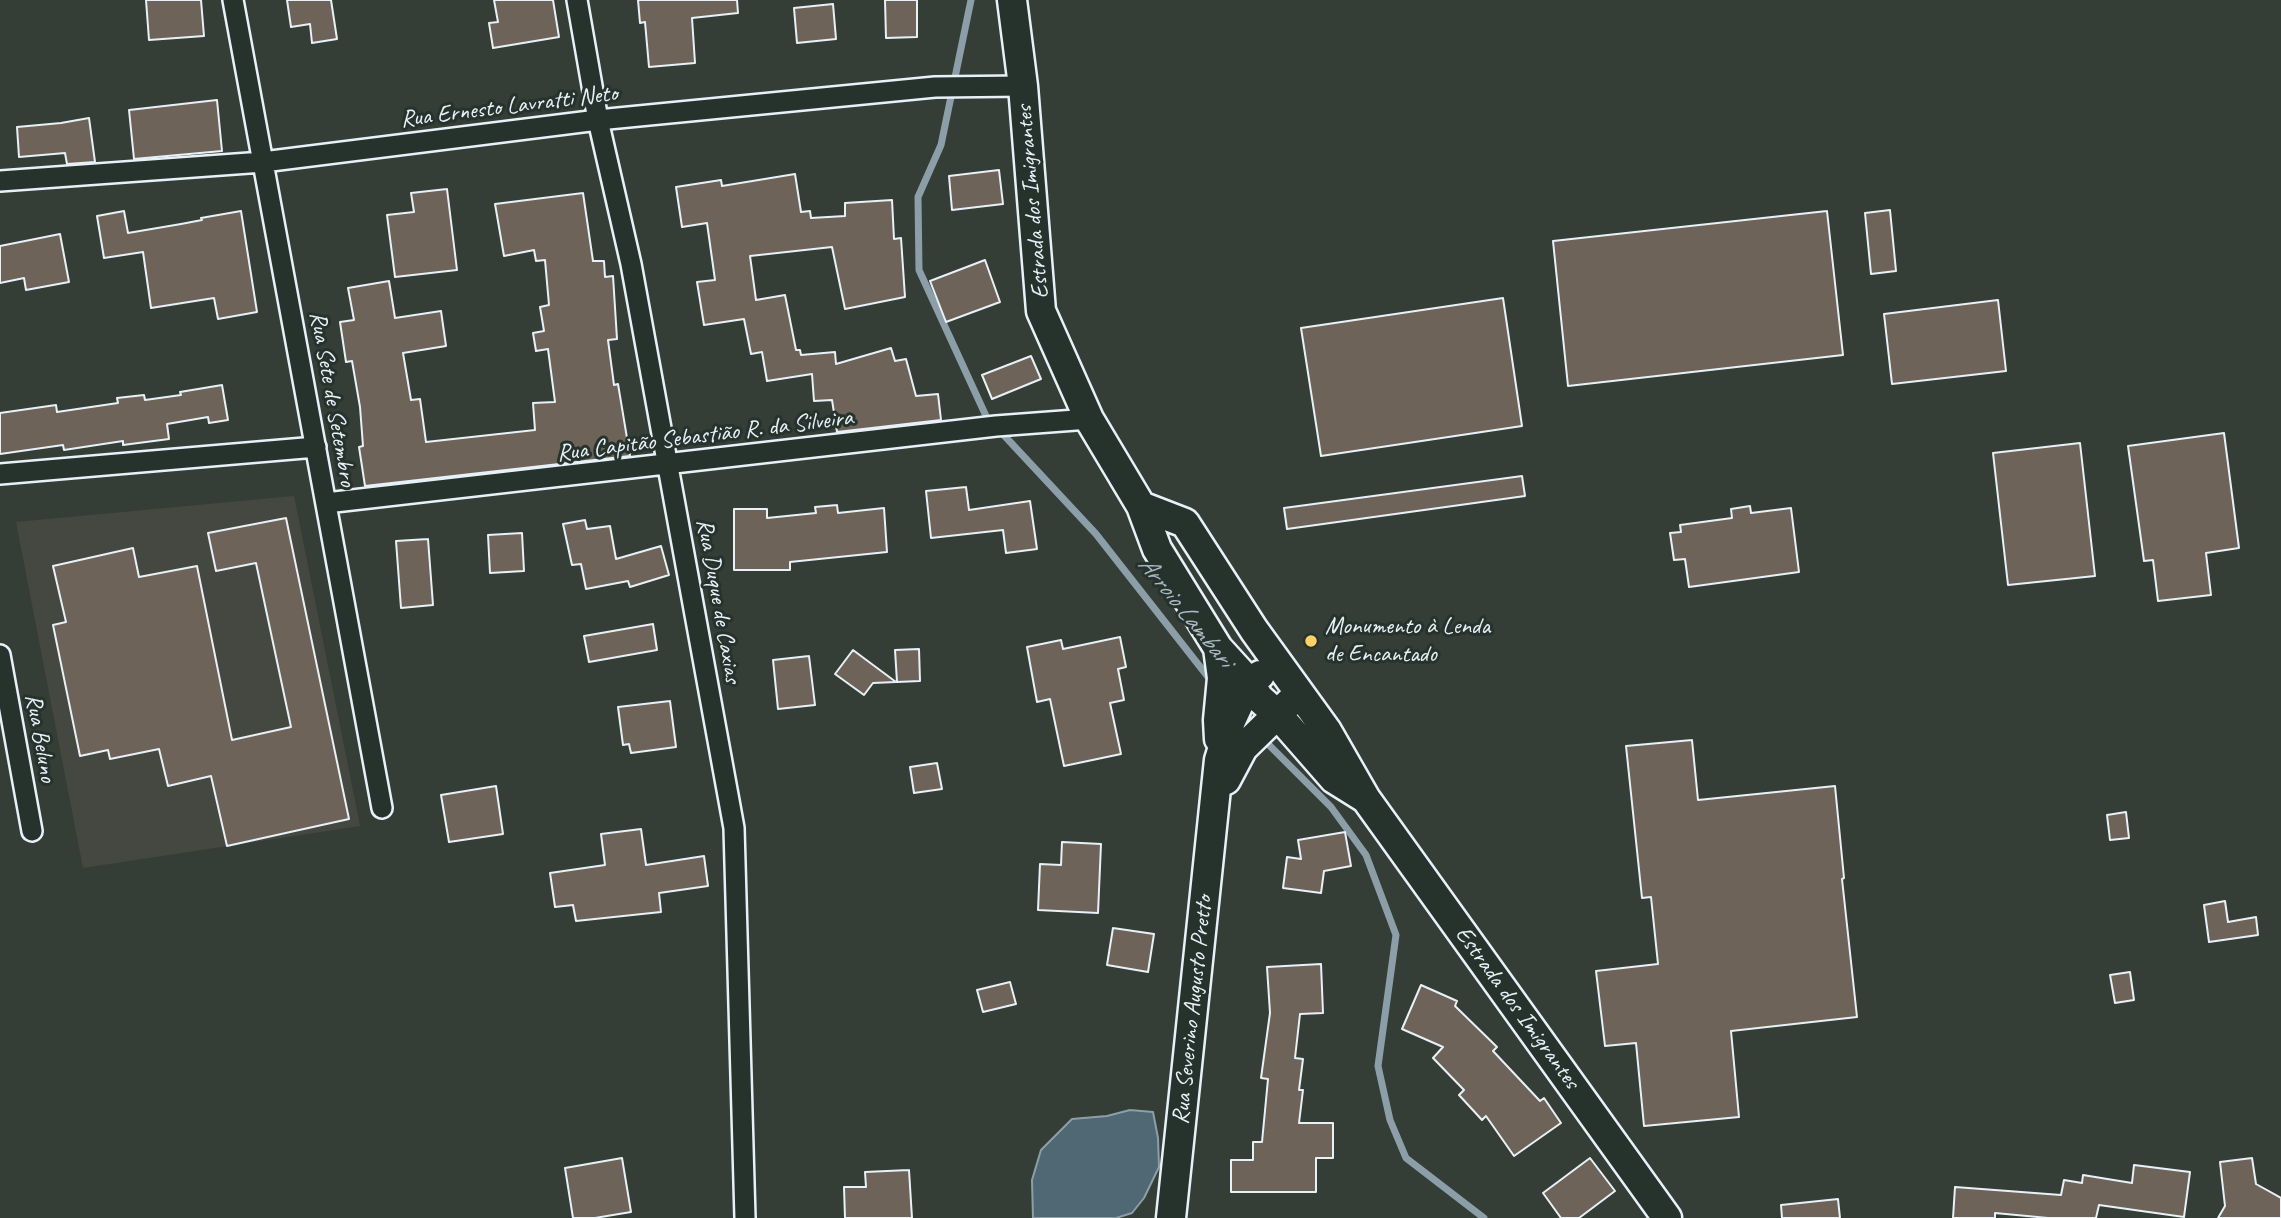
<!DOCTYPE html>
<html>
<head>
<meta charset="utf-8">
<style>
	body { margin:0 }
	canvas { display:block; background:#343d36 }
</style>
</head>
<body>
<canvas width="2281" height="1218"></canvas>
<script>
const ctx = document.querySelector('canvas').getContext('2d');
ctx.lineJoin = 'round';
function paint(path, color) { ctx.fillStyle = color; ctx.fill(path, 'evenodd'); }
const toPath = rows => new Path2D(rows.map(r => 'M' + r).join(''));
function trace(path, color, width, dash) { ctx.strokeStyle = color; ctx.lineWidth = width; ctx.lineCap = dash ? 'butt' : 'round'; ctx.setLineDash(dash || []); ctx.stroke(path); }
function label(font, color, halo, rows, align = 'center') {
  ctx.font = font + ' Caveat,sans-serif'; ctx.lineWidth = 6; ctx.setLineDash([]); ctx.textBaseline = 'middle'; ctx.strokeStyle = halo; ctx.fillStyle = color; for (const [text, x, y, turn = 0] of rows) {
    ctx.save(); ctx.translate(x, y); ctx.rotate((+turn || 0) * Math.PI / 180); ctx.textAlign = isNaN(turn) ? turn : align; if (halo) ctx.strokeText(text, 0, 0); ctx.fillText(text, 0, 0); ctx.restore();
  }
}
paint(toPath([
	[294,496,360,826,83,868,16,522]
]), '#454840');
const water = toPath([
	[1130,1110,1153,1112,1158,1138,1159,1167,1144,1198,1132,1213,1116,1218,1033,1218,1032,1180,1041,1150,1072,1119,1107,1116,1130,1110]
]);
paint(water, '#4f6874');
trace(water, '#8c9fa9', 2);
trace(toPath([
	[971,0,941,145,918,197,919,270,986,416,1096,534,1212,682],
	[1262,738,1331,807,1366,855,1396,935,1378,1066,1390,1120,1406,1158,1484,1218]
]), '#8c9fa9', 7);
const building = toPath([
	[146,0,201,0,204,36,149,40,146,0],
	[287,0,331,0,337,39,312,43,310,24,291,27,287,0],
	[494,0,553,0,559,37,493,48,489,23,498,22,494,0],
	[638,0,737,0,738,13,692,18,695,63,649,67,645,22,640,23,638,0],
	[885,0,917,0,917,37,886,38,885,0],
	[833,4,836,39,797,43,794,8,833,4],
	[217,100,222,151,134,159,129,110,217,100],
	[89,118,95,162,67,164,65,153,19,157,17,127,61,123,89,118],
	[999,170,1003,204,952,210,949,176,999,170],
	[795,174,801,212,810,211,811,218,845,216,845,203,892,200,894,239,901,238,905,297,845,309,832,247,750,256,756,300,785,295,796,350,800,350,801,355,835,352,836,364,891,348,895,361,906,359,916,396,938,394,941,420,837,432,832,400,814,401,812,374,767,381,762,352,751,354,744,319,704,325,697,282,715,280,707,223,682,227,676,187,721,180,722,186,795,174],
	[447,189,457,270,395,277,387,215,414,212,411,193,447,189],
	[583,193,593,261,604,261,605,277,613,276,617,339,608,340,614,385,618,384,630,456,365,486,359,447,363,446,360,407,352,361,346,362,340,322,354,320,348,288,389,281,395,318,441,311,446,346,403,353,411,400,420,399,426,442,535,430,533,403,555,402,548,349,536,351,533,333,544,331,540,307,549,305,545,260,536,261,534,250,504,256,495,204,583,193],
	[1890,210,1896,271,1871,274,1865,213,1890,210],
	[124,211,128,233,181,224,202,220,201,218,241,211,257,312,218,319,214,298,151,308,143,252,104,258,97,216,124,211],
	[1827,211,1843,355,1568,386,1553,241,1827,211],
	[60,234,69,282,26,290,24,278,0,283,0,246,60,234],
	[985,260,1000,302,946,322,930,281,985,260],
	[1503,298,1522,426,1321,456,1301,328,1503,298],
	[1998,300,2006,371,1892,384,1884,314,1998,300],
	[1031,356,1041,379,992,399,982,375,1031,356],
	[222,385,228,420,209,423,208,417,167,424,169,439,123,445,123,441,64,450,63,445,0,454,0,413,56,405,57,412,118,403,117,398,144,395,145,400,181,395,180,392,222,385],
	[2224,433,2239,548,2206,553,2211,595,2158,601,2153,560,2144,561,2128,446,2224,433],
	[2080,443,2095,576,2008,585,1993,453,2080,443],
	[1522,476,1525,496,1287,529,1284,508,1522,476],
	[966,487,969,510,1030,501,1037,549,1006,553,1003,530,931,538,926,491,966,487],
	[837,505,838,513,884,508,887,552,790,562,790,570,734,570,734,509,767,509,767,518,816,513,815,507,837,505],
	[1750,506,1751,513,1791,508,1799,572,1689,587,1685,559,1674,560,1670,533,1681,532,1680,525,1732,518,1731,509,1750,506],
	[286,518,349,819,227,846,211,776,168,786,159,749,110,759,108,750,80,756,53,625,66,622,53,566,133,548,139,577,197,566,232,740,291,727,256,563,216,571,208,533,286,518],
	[585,520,587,529,610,526,616,559,661,546,669,575,630,587,628,581,586,589,581,564,572,565,563,524,585,520],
	[522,533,524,571,490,573,488,535,522,533],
	[428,539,433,605,401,608,396,541,428,539],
	[653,624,657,650,589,662,584,636,653,624],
	[1120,637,1126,667,1118,669,1124,700,1110,703,1121,754,1064,766,1050,699,1037,702,1027,647,1061,640,1063,649,1120,637],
	[919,649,920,681,897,682,895,650,919,649],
	[853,650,865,659,896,682,873,683,864,695,835,674,853,650],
	[809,656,815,705,778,709,773,660,809,656],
	[670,701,676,747,631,753,629,744,623,745,618,707,670,701],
	[1692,740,1698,800,1835,786,1844,878,1842,879,1857,1017,1731,1031,1739,1117,1644,1126,1636,1043,1605,1046,1596,971,1658,964,1651,897,1642,898,1626,746,1692,740],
	[937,763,942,789,914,793,910,767,937,763],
	[496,786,503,834,449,842,441,795,496,786],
	[2126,812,2129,838,2110,840,2107,815,2126,812],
	[641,829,646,865,704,856,708,886,659,893,661,912,576,921,573,905,555,907,550,873,605,865,601,834,641,829],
	[1345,832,1351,866,1324,871,1321,893,1283,888,1287,857,1301,859,1298,840,1345,832],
	[1062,842,1101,844,1098,913,1038,910,1040,864,1061,865,1062,842],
	[2225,901,2228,922,2256,917,2258,935,2209,942,2204,905,2225,901],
	[1113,928,1154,934,1148,972,1107,965,1113,928],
	[1321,964,1323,1013,1300,1014,1295,1058,1303,1059,1299,1090,1303,1090,1299,1123,1333,1123,1333,1158,1316,1158,1316,1192,1231,1192,1231,1160,1253,1160,1253,1142,1262,1142,1268,1079,1261,1078,1270,1013,1267,967,1321,964],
	[2130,972,2134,1000,2115,1003,2110,975,2130,972],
	[1010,982,1016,1004,983,1012,977,990,1010,982],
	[1421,985,1457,1001,1455,1006,1497,1047,1493,1051,1540,1101,1544,1098,1561,1123,1514,1156,1486,1116,1482,1120,1459,1095,1464,1090,1433,1058,1443,1047,1402,1029,1421,985],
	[622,1158,631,1212,595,1218,573,1218,565,1168,622,1158],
	[1590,1158,1615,1191,1579,1218,1561,1218,1543,1193,1590,1158],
	[2252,1158,2256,1184,2281,1198,2281,1218,2218,1218,2225,1206,2220,1162,2252,1158],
	[2134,1165,2190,1172,2184,1217,2099,1205,2096,1218,2048,1218,1995,1213,1995,1218,1953,1218,1955,1187,2061,1195,2064,1180,2082,1183,2083,1175,2132,1183,2134,1165],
	[909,1170,912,1218,845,1218,844,1187,866,1187,865,1172,909,1170],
	[1838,1199,1840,1218,1782,1218,1781,1205,1838,1199]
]);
paint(building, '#6e6358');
trace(building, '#e8f1f8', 2);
const street = toPath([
	[233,0,382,808],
	[577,0,598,120,631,264,734,828,745,1218],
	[0,181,263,162,598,120,935,87,1023,86],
	[0,474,316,447],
	[326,503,996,426,1089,419],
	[0,655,32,831]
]);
const secondary = toPath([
	[1012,0,1023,86,1041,311,1089,419,1141,506,1157,549,1218,648,1249,682,1259,698,1278,715,1334,779,1366,799],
	[1141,506,1185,523,1254,630,1327,731,1366,799,1667,1218],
	[1218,648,1222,678,1218,720,1219,739],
	[1226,780,1243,748,1290,702],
	[1171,1218,1219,760,1231,721,1249,682,1260,675]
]);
trace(street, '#e8f1f8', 24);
trace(secondary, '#e8f1f8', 33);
trace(street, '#26332d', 19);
trace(secondary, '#26332d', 28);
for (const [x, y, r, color] of [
	[1311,641,7,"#ffd166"]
]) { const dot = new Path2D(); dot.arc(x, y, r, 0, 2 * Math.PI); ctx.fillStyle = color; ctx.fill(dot); trace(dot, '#26332d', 2.5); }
label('24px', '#e8f1f8', '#26332d', [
	["Rua Ernesto Lavratti Neto",509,107,-7],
	["Estrada dos Imigrantes",1033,202,-95],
	["Rua Sete de Setembro",332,399,80],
	["Rua Capitão Sebastião R. da Silveira",705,436,-7],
	["Rua Duque de Caxias",718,601,80],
	["Rua Beluno",40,738,80],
	["Estrada dos Imigrantes",1517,1008,54],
	["Rua Severino Augusto Pretto",1193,1010,-84]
]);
label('24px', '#e8f1f8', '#26332d', [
	["Monumento à Lenda",1325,627],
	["de Encantado",1325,655]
], 'left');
label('italic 26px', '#abbac3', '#26332d', [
	["Arroio Lambari",1185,612,51]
]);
</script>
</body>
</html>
